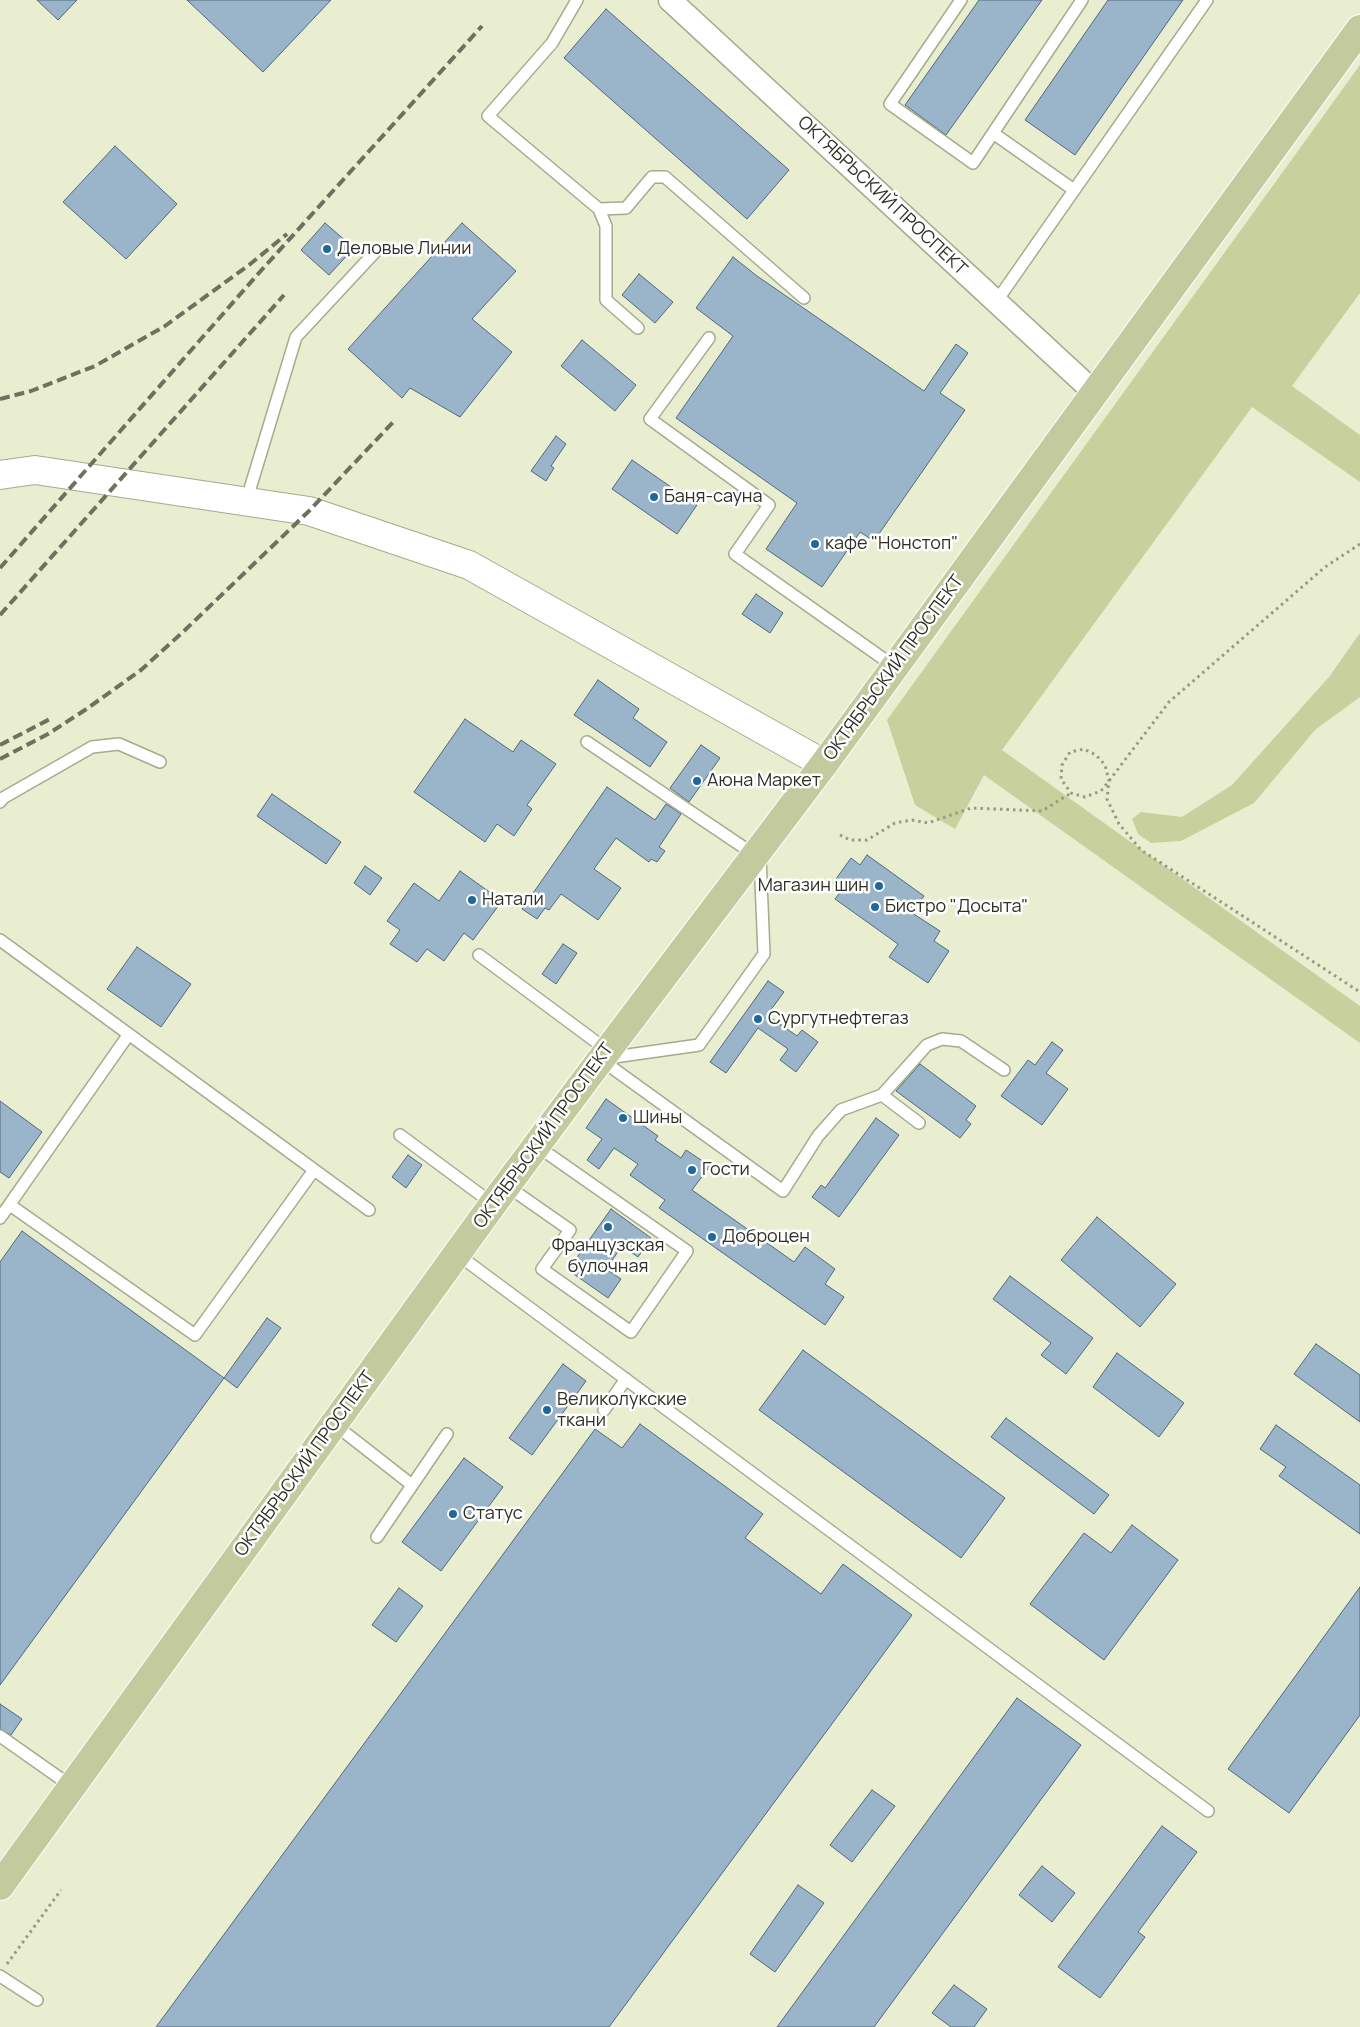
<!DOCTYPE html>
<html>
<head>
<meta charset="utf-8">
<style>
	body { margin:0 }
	canvas { display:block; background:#e8eecf }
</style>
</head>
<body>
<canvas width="1360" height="2027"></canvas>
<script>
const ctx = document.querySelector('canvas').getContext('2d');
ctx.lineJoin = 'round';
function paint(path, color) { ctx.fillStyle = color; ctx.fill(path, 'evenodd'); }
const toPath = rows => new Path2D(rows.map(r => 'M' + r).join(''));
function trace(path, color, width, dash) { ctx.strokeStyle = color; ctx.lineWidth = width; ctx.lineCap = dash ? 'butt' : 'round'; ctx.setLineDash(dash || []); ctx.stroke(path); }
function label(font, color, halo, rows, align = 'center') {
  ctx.font = font + ' Manrope,sans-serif'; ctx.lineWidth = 5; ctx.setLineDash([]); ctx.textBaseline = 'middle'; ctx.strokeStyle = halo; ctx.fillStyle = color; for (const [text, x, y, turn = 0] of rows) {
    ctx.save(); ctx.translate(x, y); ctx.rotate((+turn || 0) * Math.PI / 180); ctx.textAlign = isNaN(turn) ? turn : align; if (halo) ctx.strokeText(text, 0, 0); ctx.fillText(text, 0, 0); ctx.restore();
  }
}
paint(toPath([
	[1360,65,1360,293,1292,386,1360,435,1360,482,1252,407,1002,750,1360,1006,1360,1043,984,775,955,829,915,805,887,720],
	[1360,633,1360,697,1315,730,1254,803,1181,841,1151,843,1138,834,1132,819,1141,812,1182,817,1232,785,1329,677]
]), '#c8d19d');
const building = toPath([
	[37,0,77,0,58,20,37,0],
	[187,0,331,0,263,72,187,0],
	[979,0,1042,0,946,135,905,105,979,0],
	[1108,0,1183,0,1075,155,1025,120,1108,0],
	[606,9,789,170,747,219,564,58,606,9],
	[115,146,177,204,126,259,63,202,115,146],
	[325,223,354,248,329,275,301,250,325,223],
	[462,223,516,271,472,319,512,352,460,417,410,388,402,398,348,349,462,223],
	[733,257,757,276,924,391,956,344,968,353,940,393,965,410,874,541,860,532,822,587,766,549,797,503,676,418,733,336,696,308,733,257],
	[639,274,673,302,655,323,622,295,639,274],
	[582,340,636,385,615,411,561,366,582,340],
	[556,436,566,444,551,466,554,468,546,481,531,471,556,436],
	[632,460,697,505,677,534,612,489,632,460],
	[756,594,783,613,770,633,742,614,756,594],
	[598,680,639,709,633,718,667,742,650,767,574,715,598,680],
	[465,719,513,752,521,740,556,764,527,805,532,809,514,836,497,824,485,842,414,792,465,719],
	[701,745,720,758,689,802,670,788,701,745],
	[607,787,655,820,666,804,681,814,659,847,665,851,657,862,651,859,649,862,616,838,594,869,621,888,598,920,561,894,549,910,545,908,537,919,522,909,607,787],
	[272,794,341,842,326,864,257,816,272,794],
	[867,855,924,896,912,913,940,931,934,941,949,951,928,983,889,957,898,944,835,899,842,890,833,883,851,858,860,865,867,855],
	[365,866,382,878,370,895,354,883,365,866],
	[460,871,502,901,473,940,464,933,444,961,427,949,417,962,390,944,400,930,387,921,414,883,439,901,460,871],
	[563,944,577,953,556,984,542,974,563,944],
	[137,947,191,984,161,1027,107,989,137,947],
	[768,981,784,992,767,1015,797,1036,802,1030,818,1042,796,1072,780,1060,788,1049,758,1028,726,1073,710,1062,768,981],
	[1052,1042,1063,1050,1046,1073,1068,1089,1042,1125,1001,1096,1028,1060,1035,1065,1052,1042],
	[920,1064,976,1106,966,1120,971,1124,960,1138,896,1091,920,1064],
	[606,1099,658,1136,655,1140,681,1158,686,1150,710,1166,692,1190,794,1262,805,1247,835,1269,825,1284,844,1297,825,1325,659,1208,665,1200,630,1175,638,1164,614,1148,599,1169,587,1160,602,1139,586,1128,606,1099],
	[0,1101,42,1132,9,1178,0,1172,0,1101],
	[876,1118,899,1135,839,1217,812,1197,821,1185,825,1188,876,1118],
	[408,1155,422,1165,406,1188,392,1177,408,1155],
	[611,1209,651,1238,638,1257,622,1246,606,1269,621,1279,608,1298,568,1270,611,1209],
	[1097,1217,1176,1284,1140,1327,1061,1260,1097,1217],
	[22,1231,224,1378,0,1685,0,1262,22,1231],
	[1010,1276,1093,1338,1066,1374,1041,1355,1051,1343,993,1299,1010,1276],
	[267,1318,281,1328,237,1388,224,1378,267,1318],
	[1316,1344,1360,1375,1360,1422,1294,1374,1316,1344],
	[803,1350,1005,1498,961,1558,759,1410,803,1350],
	[1117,1353,1184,1403,1159,1437,1093,1387,1117,1353],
	[563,1364,586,1381,532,1455,509,1438,563,1364],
	[1006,1418,1109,1495,1094,1514,991,1437,1006,1418],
	[640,1424,763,1514,745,1538,821,1594,843,1564,912,1615,609,2027,156,2027,595,1429,622,1448,640,1424],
	[1276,1425,1360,1485,1360,1534,1279,1476,1286,1467,1260,1449,1276,1425],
	[464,1458,503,1487,441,1571,402,1542,464,1458],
	[1132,1525,1178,1560,1104,1660,1030,1604,1084,1533,1111,1553,1132,1525],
	[1360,1587,1360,1715,1289,1813,1228,1769,1360,1587],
	[399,1588,423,1606,396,1642,372,1625,399,1588],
	[1017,1698,1081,1745,874,2027,777,2027,1017,1698],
	[0,1704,22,1719,11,1735,0,1729,0,1704],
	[872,1790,895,1806,852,1862,830,1845,872,1790],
	[1162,1826,1197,1852,1138,1932,1145,1937,1100,1998,1058,1967,1162,1826],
	[1042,1866,1075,1893,1052,1922,1019,1895,1042,1866],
	[798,1885,824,1903,775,1972,750,1954,798,1885],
	[954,1985,987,2009,974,2027,951,2027,932,2013,954,1985]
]);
paint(building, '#9ab4ca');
trace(building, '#51697d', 1);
const service = toPath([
	[577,0,552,43,488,116,599,209,626,208,652,177,665,177,804,298],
	[961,0,890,104,973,163,1082,0],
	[993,133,1074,190],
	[599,209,606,226,606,300,638,328],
	[996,302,1207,0],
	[709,338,650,419,769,505,735,554,895,667],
	[246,502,296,337,376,251],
	[587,742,755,855],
	[0,802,3,798,92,747,119,744,160,762],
	[0,940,369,1210],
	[479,955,607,1050],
	[607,1058,699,1045,764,954,760,857],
	[600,1059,783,1191,818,1136,841,1110,882,1095,927,1045,942,1039,961,1041,1004,1070],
	[882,1095,919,1123],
	[400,1135,493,1204],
	[507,1186,570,1230,542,1269,631,1332,687,1251,537,1146],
	[10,1205,195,1335,314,1170],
	[0,1218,129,1034],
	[457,1254,1208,1811],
	[604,1410,626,1379],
	[334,1424,412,1485],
	[377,1537,447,1434],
	[0,1736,71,1786],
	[0,1976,37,2000]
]);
const minor = toPath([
	[670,0,1095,393]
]);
const tertiary = toPath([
	[0,475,35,470,309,511,469,565,824,764]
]);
const primary = toPath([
	[0,1886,493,1204,586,1079,824,764,1360,29]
]);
trace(service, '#a5ab8d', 14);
trace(minor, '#a5ab8d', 25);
trace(tertiary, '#a5ab8d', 30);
trace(primary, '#fff', 30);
trace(toPath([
	[1360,544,1325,567,1169,702,1121,765,1109,781,1101,791,1085,797,1071,793,1061,779,1062,765,1070,752,1084,749,1096,755,1105,765,1109,781,1107,799,1119,824,1141,850,1360,992],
	[840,835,850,840,867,840,895,823,912,820,928,823,971,808,1042,811,1071,793],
	[7,1964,61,1890]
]), '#979b84', 3, [2.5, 4]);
trace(service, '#fff', 11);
trace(minor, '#fff', 22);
trace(tertiary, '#fff', 28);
trace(primary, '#c3ca9d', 28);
trace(toPath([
	[0,399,31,391,95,366,165,326,249,265,287,234],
	[0,568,258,274,482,26],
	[0,615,284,295],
	[0,745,50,719],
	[0,759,48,734,85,710,141,670,184,631,309,511,396,419]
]), '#6d715e', 4, [10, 5]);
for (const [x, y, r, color] of [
	[327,249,5,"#1e689c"],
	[654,497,5,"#1e689c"],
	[815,544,5,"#1e689c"],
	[697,781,5,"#1e689c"],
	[879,886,5,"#1e689c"],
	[472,900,5,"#1e689c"],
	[875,907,5,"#1e689c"],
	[758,1019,5,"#1e689c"],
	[623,1118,5,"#1e689c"],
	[692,1170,5,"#1e689c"],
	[608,1227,5,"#1e689c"],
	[712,1237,5,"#1e689c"],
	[547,1410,5,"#1e689c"],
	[453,1514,5,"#1e689c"]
]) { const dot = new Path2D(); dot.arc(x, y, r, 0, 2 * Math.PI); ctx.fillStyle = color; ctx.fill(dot); trace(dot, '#fff', 2); }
label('18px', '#2e3024', '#fff', [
	["ОКТЯБРЬСКИЙ ПРОСПЕКТ",882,196,43],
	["ОКТЯБРЬСКИЙ ПРОСПЕКТ",894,668,-54],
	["ОКТЯБРЬСКИЙ ПРОСПЕКТ",544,1136,-54],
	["ОКТЯБРЬСКИЙ ПРОСПЕКТ",305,1464,-54]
]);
label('18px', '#2e3024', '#fff', [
	["Деловые Линии",337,249],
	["Баня-сауна",664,497],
	["кафе \"Нонстоп\"",825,544],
	["Аюна Маркет",707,781],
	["Магазин шин",869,886,"right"],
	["Натали",482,900],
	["Бистро \"Досыта\"",885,907],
	["Сургутнефтегаз",768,1019],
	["Шины",633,1118],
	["Гости",702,1170],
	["Доброцен",722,1237],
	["Французская",608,1246,"center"],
	["булочная",608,1267,"center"],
	["Великолукские",557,1400],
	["ткани",557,1421],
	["Статус",463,1514]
], 'left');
</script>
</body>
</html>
